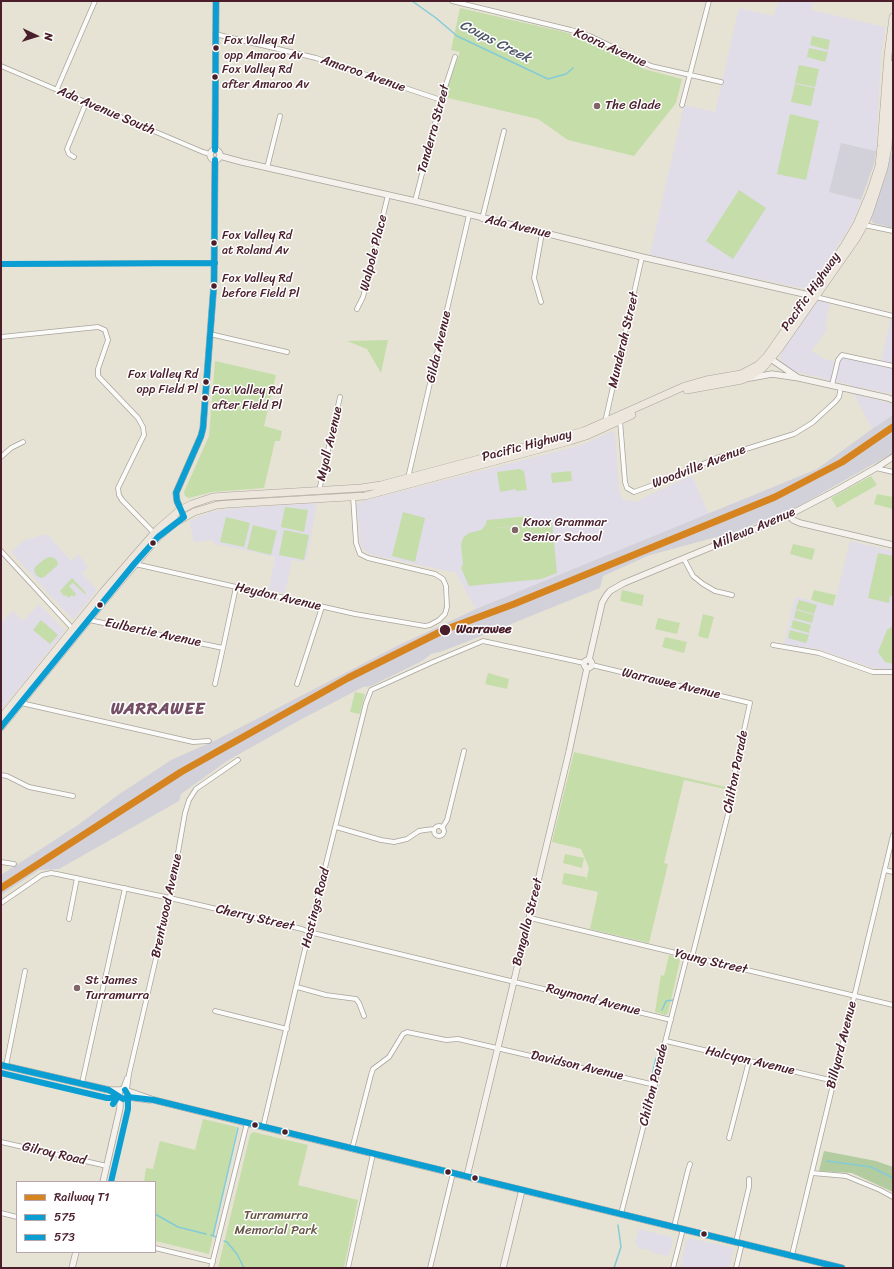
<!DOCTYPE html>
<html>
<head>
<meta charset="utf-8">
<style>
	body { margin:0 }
	#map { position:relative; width:894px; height:1269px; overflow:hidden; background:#e6e3d5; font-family:Sriracha,sans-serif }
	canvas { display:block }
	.frame { position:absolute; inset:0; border:2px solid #4a1f2b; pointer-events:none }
	.legend { position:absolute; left:16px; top:1181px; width:140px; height:72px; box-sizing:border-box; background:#fff; border:1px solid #b7a5aa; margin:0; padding:5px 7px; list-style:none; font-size:12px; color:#4a1f2b }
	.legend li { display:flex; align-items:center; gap:8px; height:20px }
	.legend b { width:20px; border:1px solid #b7a5aa }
	.north { position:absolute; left:16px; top:16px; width:40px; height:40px; -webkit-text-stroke:3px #fff; paint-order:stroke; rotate:94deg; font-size:11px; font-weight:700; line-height:16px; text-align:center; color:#4a1f2b }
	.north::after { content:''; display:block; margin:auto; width:14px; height:18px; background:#4a1f2b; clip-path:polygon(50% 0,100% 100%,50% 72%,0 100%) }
</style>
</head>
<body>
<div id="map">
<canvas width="894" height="1269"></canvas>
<div class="frame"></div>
<ul class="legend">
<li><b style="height:5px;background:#d6841f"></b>Railway T1</li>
<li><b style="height:5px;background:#0b9ed2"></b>575</li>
<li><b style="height:5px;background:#0b9ed2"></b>573</li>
</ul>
<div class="north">N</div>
</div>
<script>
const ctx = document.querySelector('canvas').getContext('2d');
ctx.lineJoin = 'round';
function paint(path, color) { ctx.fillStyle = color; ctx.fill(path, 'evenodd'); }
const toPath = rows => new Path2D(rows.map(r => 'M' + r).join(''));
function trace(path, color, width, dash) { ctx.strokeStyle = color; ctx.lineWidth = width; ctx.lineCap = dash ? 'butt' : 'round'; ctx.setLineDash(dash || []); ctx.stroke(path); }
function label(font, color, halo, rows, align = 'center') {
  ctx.font = font + ' Sriracha,sans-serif'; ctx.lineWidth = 3; ctx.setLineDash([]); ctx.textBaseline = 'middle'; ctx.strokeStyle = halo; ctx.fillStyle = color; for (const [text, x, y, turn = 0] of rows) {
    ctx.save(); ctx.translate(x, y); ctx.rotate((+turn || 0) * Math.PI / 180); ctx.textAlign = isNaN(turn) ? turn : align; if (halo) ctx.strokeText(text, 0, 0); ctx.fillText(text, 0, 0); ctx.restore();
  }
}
paint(toPath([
	[778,1,813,1,811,10,885,27,881,55,876,151,841,143,830,192,861,200,855,217,847,232,823,267,807,288,791,286,650,255,684,105,715,112,739,8,774,16],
	[820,301,830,304,825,325,828,327,811,352,819,354,819,357,835,362,831,380,829,382,827,379,801,373,791,370,781,362,780,360,781,353,816,302],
	[891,318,893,319,893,364,881,361],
	[843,356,893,367,893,394,858,387,858,388,854,388,851,385,839,382,837,383,835,381,839,360],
	[853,392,856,393,858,395,893,404,893,415,872,429],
	[612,431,615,435,619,489,622,499,637,502,647,496,692,476,709,514,476,609,456,573,369,554,361,547,357,505,360,502,567,449,587,443],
	[317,503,307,559,306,559,305,562,292,560,285,593,269,590,275,557,213,543,213,540,194,542,189,521,208,513,226,509],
	[47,534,71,561,78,554,88,567,82,573,97,590,73,620,11,552,23,541],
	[850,541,893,551,893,670,873,668,818,649,784,644,795,597,834,606],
	[39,604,64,630,64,632,1,710,1,623,13,611,23,621],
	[639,1229,671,1237,673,1240,669,1255,667,1256,653,1253,653,1251,642,1248,641,1250,638,1249,639,1245,635,1244],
	[689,1238,734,1248,729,1268,680,1268,686,1241]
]), '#e0dce8');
paint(toPath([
	[841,143,876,151,874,164,861,200,829,192],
	[893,154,893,228,873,223,871,220,871,216,884,181,891,155],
	[893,415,893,453,797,507,735,532,650,555,603,576,600,588,484,635,440,652,431,654,422,661,371,686,363,687,300,720,241,753,227,761,181,794,179,801,59,869,39,870,1,895,1,875,78,825,118,795,171,760,216,740,397,646,476,609,817,469,872,429]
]), '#d2d1d9');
paint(toPath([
	[460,8,560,31,593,40,621,52,644,69,682,79,676,103,634,156,568,140,538,119,444,97,460,52,451,50],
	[812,36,830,40,828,50,810,45],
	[809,48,828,52,825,62,807,57],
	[799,65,819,69,815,87,795,83],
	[795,84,815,88,811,106,791,102],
	[790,114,819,121,806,180,777,174],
	[739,190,766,208,733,259,706,241],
	[388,340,381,373,367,349,347,341],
	[215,361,276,375,264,426,282,431,280,441,275,441,264,488,212,492,189,498,185,496,184,492,209,436],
	[519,469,524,471,527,490,516,491,516,489,500,492,497,472],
	[571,471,572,481,552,483,551,473],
	[871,476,877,485,837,508,831,498],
	[877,494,893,497,893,509,874,504],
	[285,507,308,510,304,532,281,527],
	[403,512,425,518,415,562,392,556],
	[530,516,531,521,536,523,488,529,552,522,557,573,541,579,469,586,461,568,463,564,461,545,463,538,469,533,481,530,485,526,487,520],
	[226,517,250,523,244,547,220,542],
	[253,525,277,531,271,555,247,549],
	[284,530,309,535,304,560,279,555],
	[793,544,815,549,812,560,790,554],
	[878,553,893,556,893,596,890,596,889,603,868,598],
	[50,557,54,558,57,561,58,565,44,577,41,578,37,576,34,571,35,567,46,558],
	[72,578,86,593,85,594,73,583,69,586,76,594,74,597,72,595,69,598,66,595,64,596,60,591],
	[622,590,644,595,642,606,620,601],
	[814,590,836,595,833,606,811,600],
	[799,600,817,605,814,614,796,609],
	[796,610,814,615,812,623,794,618],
	[703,614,714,617,708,639,698,636],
	[658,618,680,623,677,634,655,629],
	[41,620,58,635,50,644,33,630],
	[793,620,811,625,809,633,791,628],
	[893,626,893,664,885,662,878,652,887,630],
	[790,630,809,635,806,643,788,638],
	[665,637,687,642,684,653,662,647],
	[488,673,509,679,507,689,485,684],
	[355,692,365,694,360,714,350,712],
	[574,752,726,787,725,789,684,780,664,863,668,864,649,943,590,929,598,892,562,884,564,873,586,877,586,882,589,868,581,849,552,842],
	[565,854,584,858,582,868,563,863],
	[669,955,679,958,680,960,668,1013,666,1015,655,1012,661,975,664,976],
	[203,1119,237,1127,209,1254,155,1241,155,1182,144,1182,146,1168,153,1169,160,1141,195,1150],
	[253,1132,308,1145,298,1185,358,1200,344,1268,218,1268,250,1135]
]), '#c5dda9');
paint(toPath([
	[824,1151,876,1161,893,1167,893,1192,852,1173,819,1171]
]), '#b2cb9f');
trace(toPath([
	[412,1,436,18,457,36,548,79,566,74,573,68],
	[662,1010,666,1001,673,1000],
	[652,1075,656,1058],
	[827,1161,871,1167,893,1178],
	[155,1214,178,1227,206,1234],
	[211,1235,216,1237],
	[213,1236,238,1128],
	[224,1241,227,1242,237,1254,244,1268],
	[614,1268,621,1247,618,1225]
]), '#84cbd7', 1.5);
const street = toPath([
	[452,1,571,30,590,36,651,66,721,82],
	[215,34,316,58,441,100],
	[1,66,203,152,210,154],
	[57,89,95,1],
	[682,105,709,1],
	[74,157,69,154,67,149,86,103],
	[267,168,280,116],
	[415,201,441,100,455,57],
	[482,219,504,131],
	[864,225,893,231],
	[1,264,215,263],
	[816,297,893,316],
	[541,302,534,278,542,233],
	[357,309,363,297,388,195],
	[210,334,287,352],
	[1,337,98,327,105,330,108,340,98,369,98,376,138,418,143,427,144,435,140,443,118,488,119,495,122,500,154,533],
	[832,385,838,360,842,355,893,366],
	[620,420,625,482,627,488,634,492,656,484,717,458,794,434,812,423,835,402,839,397,841,387],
	[605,422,642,257],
	[1,457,11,448,23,442],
	[876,468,893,472],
	[408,478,469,215],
	[319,491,340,397],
	[1,551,73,629],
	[684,559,693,576,703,584,715,591,732,595],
	[135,564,355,614,425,626,430,625,439,620,445,614,447,607,446,586,443,579,435,574,368,558,360,554,356,543,353,496],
	[89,620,223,648,236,587],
	[773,645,819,653,873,672,893,672],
	[592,665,750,703,731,789,729,810,692,957],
	[215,684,223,648],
	[297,684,322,607],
	[21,703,193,742,209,741],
	[1,775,7,776,29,787,73,796],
	'434 831a5 5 0 1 1 10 0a5 5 0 1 1-10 0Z',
	[336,827,381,840,394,842,407,839,419,831,425,830,434,829],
	[442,828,447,820,464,751],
	[1,862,14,864],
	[885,870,893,872],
	[1,903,42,875,51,873,57,874,170,898,302,929,309,932,671,1020],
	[530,918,893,1005],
	[69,919,77,878],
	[297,987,326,995,356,999,359,1003,364,1016],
	[215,1011,287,1029],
	[666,1041,834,1081],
	[6,1066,25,971],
	[82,1083,125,888],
	[123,1089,127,1078],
	[127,1090,129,1074,170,898,185,813,189,800,196,789,238,760],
	[263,1127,309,932,366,703,371,690,433,662,483,641,584,663],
	[729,1138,749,1061],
	[1,1142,107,1166],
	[352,1149,371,1075,373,1069,389,1057,403,1034,407,1032,446,1040,458,1039,655,1085],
	[812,1173,846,1176,880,1190,893,1197],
	[1,1213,17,1217],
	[621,1214,687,956],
	[674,1227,688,1170,690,1164],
	[736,1242,749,1187,749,1179],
	[155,1248,213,1262],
	[792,1255,893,835],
	[211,1268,247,1123],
	[348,1268,373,1154],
	[430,1268,453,1173],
	[673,1268,683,1229],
	[736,1268,742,1243]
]);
const secondary = toPath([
	[215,150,216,1],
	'210 155a5 5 0 1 1 10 0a5 5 0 1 1-10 0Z',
	[220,156,242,162,415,201,642,257,813,296],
	[768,357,797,377],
	[750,378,772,374,799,378,888,398,893,400],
	[789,515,793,520,800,523,893,545],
	[184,517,177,501,176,493,201,436,203,428,214,283,215,160],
	[589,660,602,603,606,596,610,591,624,583,789,515,839,489,876,468,893,457],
	'584 664a4 4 0 1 1 8 0a4 4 0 1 1-8 0Z',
	[1,1065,109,1090,121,1090],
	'119 1094a5 5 0 1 1 10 0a5 5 0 1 1-10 0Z',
	[128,1091,154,1100,247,1123,842,1268],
	[128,1097,150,1100],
	[467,1176,569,752,587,668],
	[103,1182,120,1108,120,1097],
	[72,1268,76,1252],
	[503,1268,522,1190]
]);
const highway = toPath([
	[687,390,742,380,751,376,763,368,779,349,856,239,864,225,870,211,884,168,888,147,893,64],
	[1,718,103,592,157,530,180,510,192,504,213,497,227,496,361,488,381,485,584,431,685,386,706,380,741,374,758,365,767,356,844,246,857,224,870,193,879,166,881,146,888,55,893,17],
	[1,727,108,596,158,537,176,522,194,512,217,505,228,504,365,496,570,441,586,436,632,415]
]);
trace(street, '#aaa39c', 5.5);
trace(secondary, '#aaa39c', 7);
trace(highway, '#aaa39c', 8);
trace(street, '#fbfbf9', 4);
trace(secondary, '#f5f2ee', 5.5);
trace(highway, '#ede6dd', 7);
trace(toPath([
	[1,1065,109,1090,123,1099,128,1097,154,1100,842,1268]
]), '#0b9ed2', 6);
trace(toPath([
	[215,150,216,1],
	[1,264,215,263],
	[1,727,134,564,158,537,184,517,177,501,176,493,201,436,203,428,214,283,215,160]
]), '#0b9ed2', 6);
trace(toPath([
	[1,1073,107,1098,117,1098,113,1104],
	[111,1182,128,1109,128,1095,125,1090]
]), '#0b9ed2', 6);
trace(toPath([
	[1,888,181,772,348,678,444,630,514,604,775,497,842,462,893,427]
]), '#d6841f', 7);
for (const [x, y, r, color] of [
	[216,48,3.5,"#4a1f2b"],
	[215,77,3.5,"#4a1f2b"],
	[597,106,4,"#816466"],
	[214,243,3.5,"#4a1f2b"],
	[214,286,3.5,"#4a1f2b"],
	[206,382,3.5,"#4a1f2b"],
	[205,398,3.5,"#4a1f2b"],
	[515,530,4,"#816466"],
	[153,543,3.5,"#4a1f2b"],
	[100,605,3.5,"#4a1f2b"],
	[445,630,6,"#4a1f2b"],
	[77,988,4,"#816466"],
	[255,1125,3.5,"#4a1f2b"],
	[285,1132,3.5,"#4a1f2b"],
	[448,1172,3.5,"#4a1f2b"],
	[475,1178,3.5,"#4a1f2b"],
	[704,1234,3.5,"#4a1f2b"]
]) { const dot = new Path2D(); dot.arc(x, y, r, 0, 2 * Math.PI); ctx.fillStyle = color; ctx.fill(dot); trace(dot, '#fff', 1.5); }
label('12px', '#4a1f2b', '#fff', [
	["Fox Valley Rd",224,41],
	["opp Amaroo Av",224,56],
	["Fox Valley Rd",222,70],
	["after Amaroo Av",222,85],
	["Fox Valley Rd",222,236],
	["at Roland Av",222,251],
	["Fox Valley Rd",222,279],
	["before Field Pl",222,294],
	["Fox Valley Rd",198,375,"right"],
	["opp Field Pl",198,390,"right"],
	["Fox Valley Rd",212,391],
	["after Field Pl",212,406]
], 'left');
label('13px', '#4a1f2b', '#fff', [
	["Koora Avenue",610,48,24],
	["Amaroo Avenue",363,74,19],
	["Ada Avenue South",106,111,23],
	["Tanderra Street",434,129,-75],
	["Ada Avenue",518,227,13],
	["Walpole Place",374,253,-76],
	["Pacific Highway",811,292,-55],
	["Munderah Street",624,340,-77],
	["Gilda Avenue",439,347,-77],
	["Myall Avenue",330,444,-77],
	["Pacific Highway",527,446,-15],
	["Woodville Avenue",699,467,-21],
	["Millewa Avenue",754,529,-23],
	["Heydon Avenue",278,597,13],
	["Eulbertie Avenue",153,633,12],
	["Warrawee Avenue",671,684,13],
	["Chilton Parade",736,772,-79],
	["Brentwood Avenue",167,906,-78],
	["Hastings Road",316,908,-76],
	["Cherry Street",255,918,13],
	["Bangalla Street",528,922,-76],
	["Young Street",711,962,13],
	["Raymond Avenue",593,1000,14],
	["Billyard Avenue",842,1045,-76],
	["Halcyon Avenue",750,1061,13],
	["Davidson Avenue",577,1066,13],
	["Chilton Parade",654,1085,-76],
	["Gilroy Road",54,1154,13]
]);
label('13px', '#4a1f2b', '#fff', [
	["The Glade",605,106],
	["Knox Grammar",523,523],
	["Senior School",523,538],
	["St James",85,981],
	["Turramurra",85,996]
], 'left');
label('bold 13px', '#4a1f2b', '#fff', [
	["Warrawee",456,630]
], 'left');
label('13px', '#675646', '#fff', [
	["Turramurra",276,1216],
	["Memorial Park",276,1231]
]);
label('italic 14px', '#505868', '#fff', [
	["Coups Creek",495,42,27]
]);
ctx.letterSpacing = '1px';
label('bold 17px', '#744e64', '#fff', [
	["WARRAWEE",158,710]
]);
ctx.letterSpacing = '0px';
</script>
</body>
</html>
